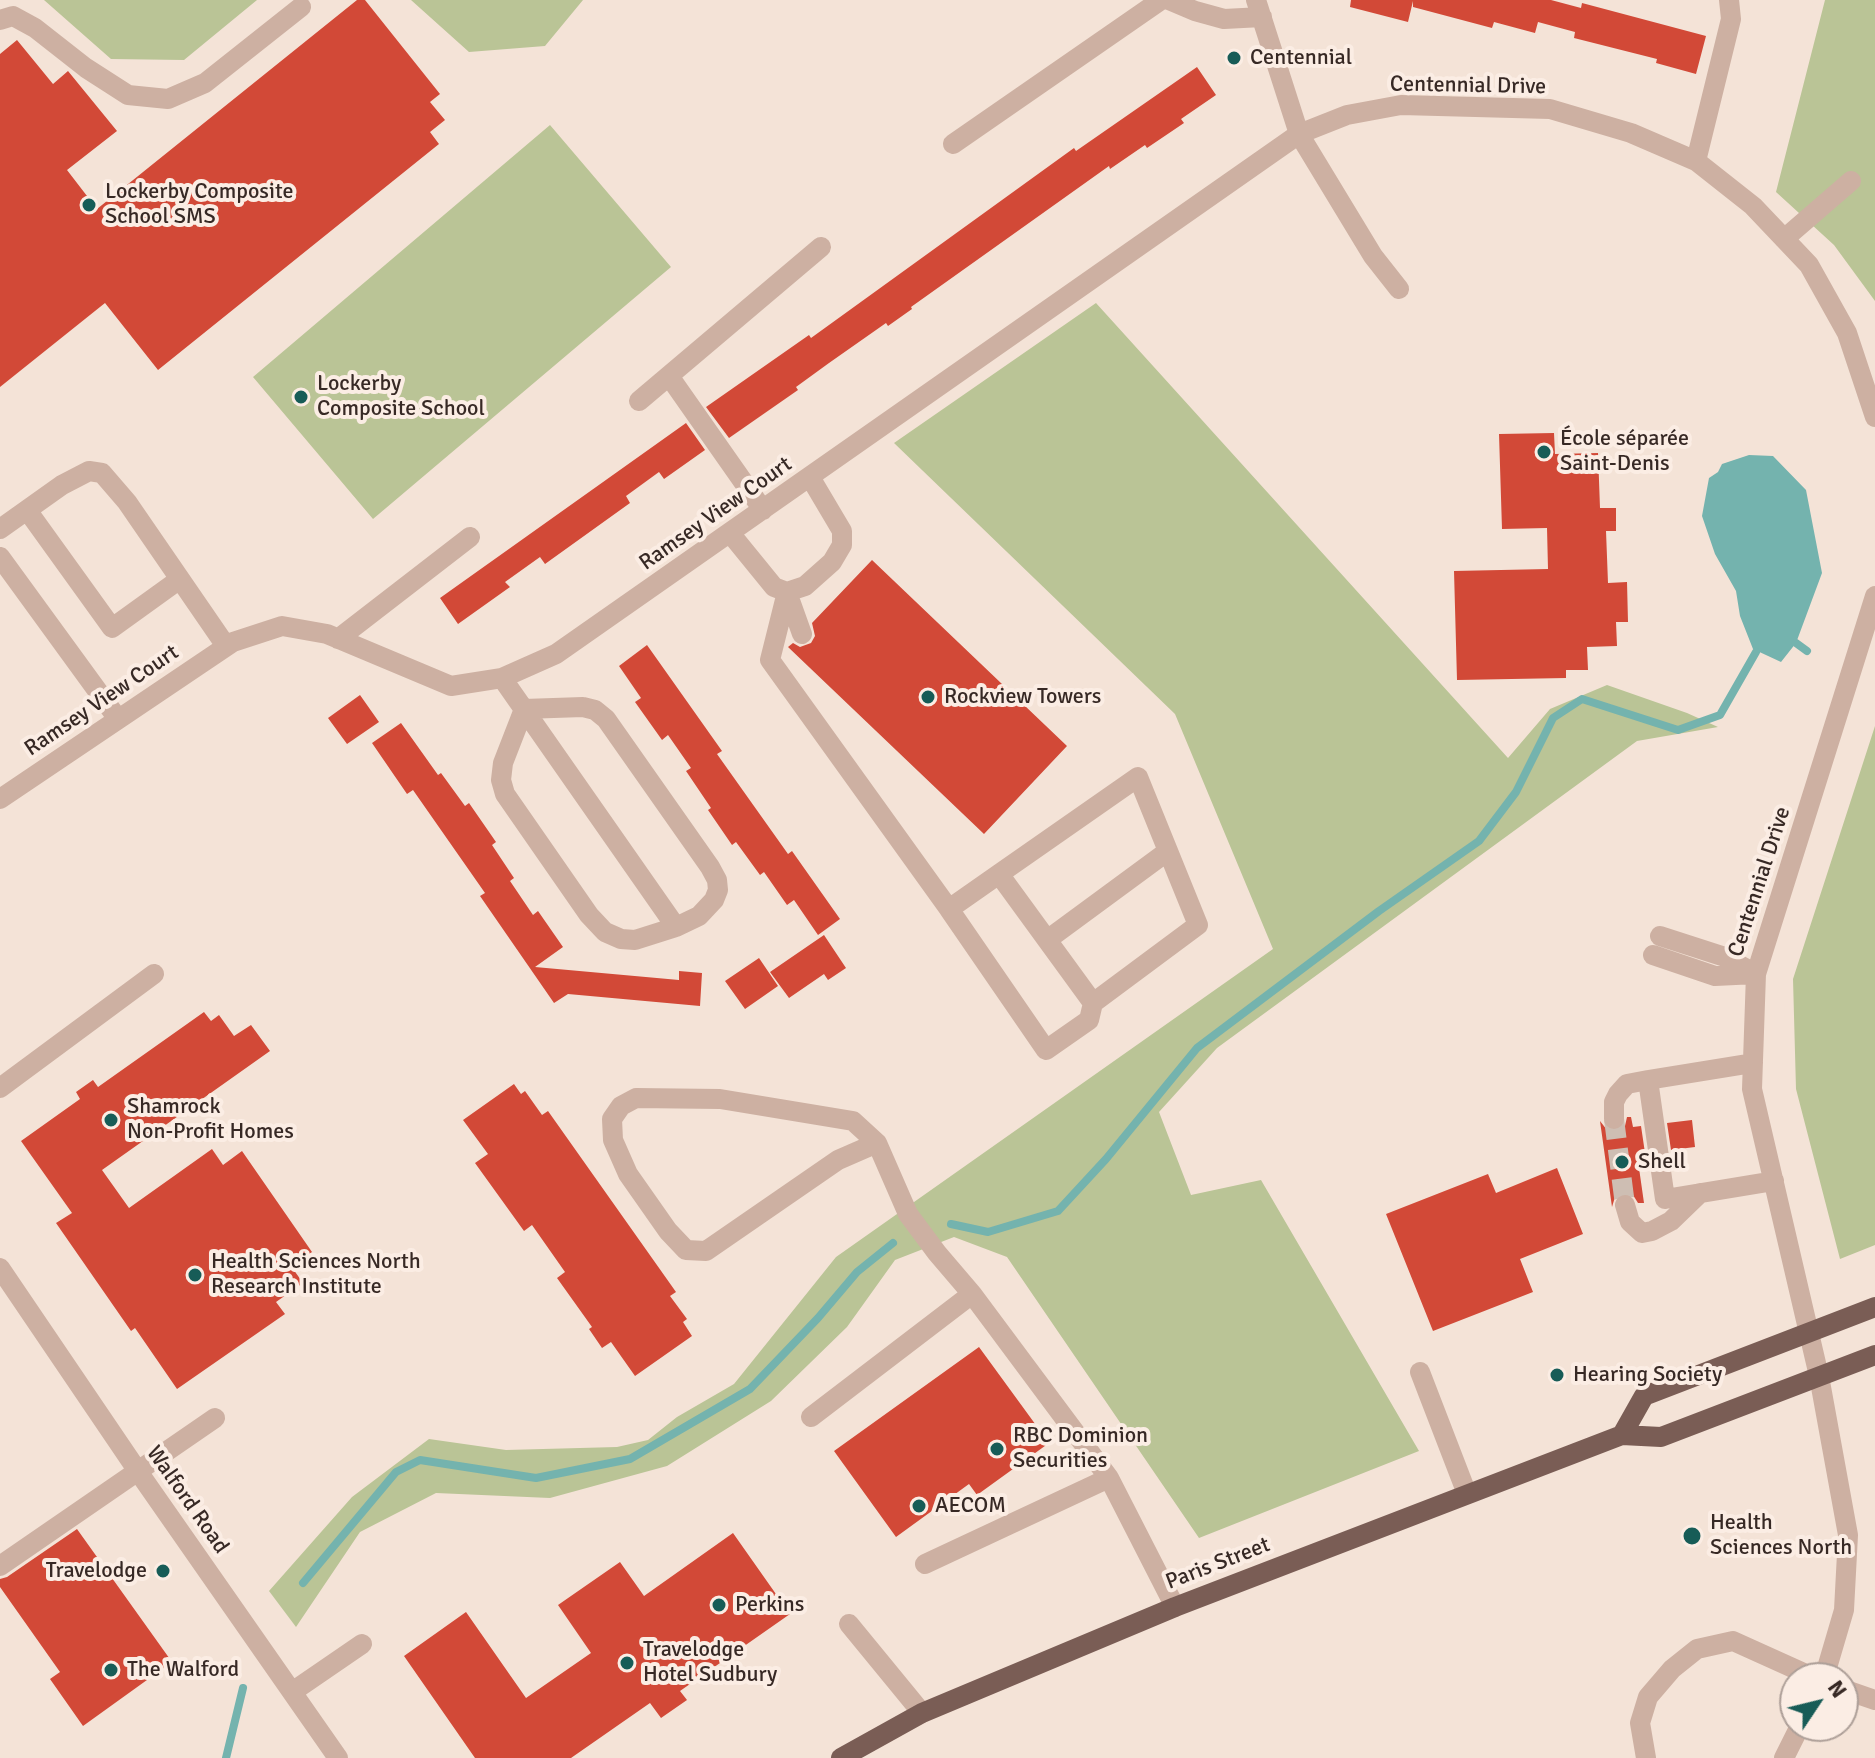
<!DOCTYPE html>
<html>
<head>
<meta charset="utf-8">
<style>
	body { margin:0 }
	#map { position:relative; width:1875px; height:1758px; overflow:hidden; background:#f4e3d7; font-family:Signika,sans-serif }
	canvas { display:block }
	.north { position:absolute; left:1779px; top:1662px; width:80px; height:80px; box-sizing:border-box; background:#fbede4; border:2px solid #ad9f98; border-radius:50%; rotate:55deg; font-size:22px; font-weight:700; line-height:32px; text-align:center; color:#372925 }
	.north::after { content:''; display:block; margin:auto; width:28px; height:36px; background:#175c57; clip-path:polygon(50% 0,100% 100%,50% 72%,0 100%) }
</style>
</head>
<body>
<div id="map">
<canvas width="1875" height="1758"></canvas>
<div class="north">N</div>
</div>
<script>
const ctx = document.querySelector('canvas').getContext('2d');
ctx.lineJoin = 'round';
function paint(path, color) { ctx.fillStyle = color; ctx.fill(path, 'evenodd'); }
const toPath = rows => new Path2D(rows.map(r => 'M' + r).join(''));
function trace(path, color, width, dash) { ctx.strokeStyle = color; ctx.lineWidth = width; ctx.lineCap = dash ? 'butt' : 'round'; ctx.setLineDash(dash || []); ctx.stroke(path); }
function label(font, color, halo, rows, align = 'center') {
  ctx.font = font + ' Signika,sans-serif'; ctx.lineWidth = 8; ctx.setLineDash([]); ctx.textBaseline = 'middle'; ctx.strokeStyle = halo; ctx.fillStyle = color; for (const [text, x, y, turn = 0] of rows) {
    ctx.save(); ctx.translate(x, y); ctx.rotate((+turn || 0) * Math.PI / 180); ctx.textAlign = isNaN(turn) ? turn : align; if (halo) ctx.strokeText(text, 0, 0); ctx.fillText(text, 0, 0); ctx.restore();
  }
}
paint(toPath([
	[44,0,257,0,184,60,111,59],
	[411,0,583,0,545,46,469,52],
	[1825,0,1875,0,1875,301,1834,245,1776,192],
	[550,125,671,267,373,519,253,377],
	[1096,303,1508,758,1550,709,1607,685,1687,713,1718,727,1637,741,1217,1048,1159,1112,1191,1195,1261,1180,1419,1451,1199,1538,1007,1257,954,1237,895,1260,847,1327,771,1401,667,1466,550,1498,436,1493,360,1532,296,1627,269,1591,352,1497,429,1439,506,1450,617,1447,648,1440,677,1417,734,1384,836,1257,1273,949,1175,714,894,443],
	[1875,726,1875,1245,1840,1259,1796,1089,1793,979]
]), '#bac496');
paint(toPath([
	[1749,455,1773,456,1806,490,1822,573,1796,643,1781,662,1753,649,1740,616,1736,591,1715,554,1702,516,1709,478,1718,472,1722,464]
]), '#74b3ae');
trace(toPath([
	[1796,643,1807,651],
	[951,1224,988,1232,1058,1211,1106,1159,1197,1048,1379,911,1479,841,1516,792,1553,718,1582,699,1678,730,1720,715,1756,652],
	[303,1583,396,1472,420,1460,536,1478,630,1459,750,1389,818,1318,857,1272,893,1243],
	[226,1758,243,1688]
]), '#74b3ae', 8);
paint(toPath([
	[357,0,365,0,440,94,430,102,445,120,430,132,439,144,158,370,105,303,0,387,0,54,17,40,53,84,68,71,117,131,67,170,97,209],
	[1351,0,1551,0,1581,8,1582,3,1706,36,1696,74,1656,63,1657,59,1574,38,1575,32,1538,22,1535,33,1494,22,1492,28,1413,7,1413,1,1408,22,1350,7],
	[1197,67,1216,95,1181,119,1184,123,1147,148,1145,145,1110,169,1109,166,911,307,912,309,888,326,886,323,829,363,796,387,798,390,729,438,706,407,809,335,811,338,1074,148,1076,151],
	[686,423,705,450,664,479,659,472,626,496,630,503,545,564,540,557,505,582,510,587,458,624,440,598],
	[1554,433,1555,454,1598,453,1600,508,1616,508,1616,531,1606,531,1608,583,1627,582,1628,622,1616,622,1617,646,1587,647,1588,670,1566,670,1566,678,1457,680,1454,571,1548,569,1547,528,1502,529,1499,434],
	[872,560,1067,746,984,834,788,647,793,643,800,647,811,643,815,636,812,623],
	[647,645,722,751,717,754,788,854,792,851,840,919,818,935,794,900,787,905,764,872,760,875,736,842,732,845,708,810,711,808,686,771,691,768,668,735,662,740,635,702,641,698,619,666],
	[360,695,379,722,347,744,328,718],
	[401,723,438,775,441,773,465,806,469,803,496,842,492,845,514,878,510,881,533,915,538,911,563,947,535,967,679,980,679,971,702,973,700,1006,568,994,554,1003,480,896,485,893,413,790,407,794,372,743],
	[824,935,846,968,828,980,824,974,789,998,770,972],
	[759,958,778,986,745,1009,725,981],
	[204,1012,211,1021,219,1015,234,1036,251,1025,270,1051,102,1170,129,1208,212,1149,223,1165,242,1151,312,1252,291,1266,303,1283,276,1302,285,1314,177,1389,135,1328,131,1331,56,1223,72,1213,21,1141,80,1099,76,1092,93,1080,98,1087],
	[514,1084,521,1094,525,1091,542,1115,548,1111,676,1292,670,1296,687,1319,683,1322,692,1336,635,1376,611,1342,602,1348,589,1329,592,1327,557,1278,565,1272,532,1225,524,1231,475,1163,488,1154,463,1120],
	[1627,1117,1631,1117,1633,1127,1641,1126,1645,1153,1637,1154,1644,1203,1638,1203,1633,1195,1622,1192,1615,1197,1612,1207,1600,1121,1607,1130,1615,1132,1625,1126],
	[1692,1120,1695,1147,1671,1150,1667,1123],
	[1557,1168,1583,1234,1520,1259,1533,1292,1433,1331,1386,1214,1488,1174,1496,1193],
	[979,1347,1049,1443,977,1495,969,1484,896,1537,834,1451],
	[77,1529,172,1662,83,1726,50,1679,60,1672,0,1587,0,1579,7,1577],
	[733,1533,790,1614,680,1691,687,1700,661,1718,650,1703,571,1758,475,1758,404,1656,466,1612,526,1698,591,1653,558,1605,620,1562,644,1596]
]), '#d24937');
trace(toPath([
	[1614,1119,1625,1205]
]), '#cebeb3', 20, [20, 10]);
trace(toPath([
	[1169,0,1195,11,1224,19,1262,17],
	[1256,0,1299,134,1373,256,1399,289],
	[0,20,13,16,35,28,86,68,128,95,168,99,205,83,301,7],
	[953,144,1161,0],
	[1696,161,1731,19,1729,0],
	[1784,239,1851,181],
	[669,376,763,510],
	[639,401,821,247],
	[27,510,112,628,180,579],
	[0,529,62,485,89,471,102,473,127,502,226,646],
	[730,533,774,587,787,592,805,586,832,562,842,545,842,531,810,477],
	[0,557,118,719],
	[787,592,770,660,949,909,999,874,1138,777,1198,925,1093,1003,999,874],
	[787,592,802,634],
	[338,639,470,537],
	[502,678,676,927],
	[583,707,595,710,606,719,710,867,717,880,718,890,714,900,699,916,676,927,635,940,621,939,605,932,589,915,505,794,501,780,503,763,524,709,583,707],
	[0,799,233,642,282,626,327,634,451,686,502,678,556,654,1299,134,1347,115,1401,105,1550,109,1631,133,1696,161,1753,206,1809,265,1847,333,1875,417],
	[949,909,1046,1050,1089,1020,1093,1003],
	[1660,936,1725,957,1756,974],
	[1047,940,1168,851],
	[1653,955,1715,976,1756,974],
	[1753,1063,1648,1080,1665,1199,1774,1181],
	[0,1088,154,974],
	[1614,1119,1614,1102,1618,1094,1627,1084,1648,1080],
	[877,1143,838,1160,706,1251,686,1250,668,1231,628,1174,613,1140,612,1119,621,1106,636,1098,720,1099,853,1121,877,1143,908,1214,937,1253,972,1294],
	[1625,1205,1630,1222,1642,1233,1652,1231,1671,1221,1700,1193],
	[0,1268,137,1470,338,1758],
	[1420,1372,1467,1494],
	[811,1417,972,1294,1109,1478],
	[925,1564,1109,1478,1175,1607],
	[0,1566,215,1418],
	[849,1624,922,1713],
	[1824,1678,1844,1610,1848,1535,1819,1376,1752,1089,1756,974,1875,596],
	[1843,1689,1875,1700],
	[292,1692,362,1644],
	[1646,1758,1640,1723,1648,1697,1672,1669,1697,1649,1733,1641,1815,1678],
	[1784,1758,1800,1726]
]), '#cdb0a2', 20);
trace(toPath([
	[1622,1435,1644,1396,1875,1307],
	[841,1758,922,1713,1175,1607,1622,1435,1661,1437,1875,1355]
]), '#7a5d55', 20);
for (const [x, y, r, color] of [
	[1234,58,8,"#175c57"],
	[89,205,8,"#175c57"],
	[301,397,8,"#175c57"],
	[1544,452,8,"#175c57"],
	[928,697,8,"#175c57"],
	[111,1120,8,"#175c57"],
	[1622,1162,8,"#175c57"],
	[195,1275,8,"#175c57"],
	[1557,1375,8,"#175c57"],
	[997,1449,8,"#175c57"],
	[919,1506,8,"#175c57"],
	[1692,1536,10,"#175c57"],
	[163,1571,8,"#175c57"],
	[719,1605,8,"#175c57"],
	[627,1663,8,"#175c57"],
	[111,1670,8,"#175c57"]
]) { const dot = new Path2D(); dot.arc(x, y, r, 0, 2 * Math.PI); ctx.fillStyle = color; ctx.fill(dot); trace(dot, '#fbede4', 3); }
label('22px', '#372925', '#fbede4', [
	["Centennial",1250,58],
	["Lockerby Composite",105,192],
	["School SMS",105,217],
	["Lockerby",317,384],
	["Composite School",317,409],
	["École séparée",1560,439],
	["Saint-Denis",1560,464],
	["Rockview Towers",944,697],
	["Shamrock",127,1107],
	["Non-Profit Homes",127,1132],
	["Shell",1638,1162],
	["Health Sciences North",211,1262],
	["Research Institute",211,1287],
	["Hearing Society",1573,1375],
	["RBC Dominion",1013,1436],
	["Securities",1013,1461],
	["AECOM",935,1506],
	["Health",1710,1523],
	["Sciences North",1710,1548],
	["Travelodge",147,1571,"right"],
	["Perkins",735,1605],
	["Travelodge",643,1650],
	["Hotel Sudbury",643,1675],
	["The Walford",127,1670]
], 'left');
label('22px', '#372925', '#fbede4', [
	["Centennial Drive",1468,86,1],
	["Ramsey View Court",716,514,-35],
	["Ramsey View Court",102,701,-34],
	["Centennial Drive",1760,882,-72],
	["Walford Road",187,1500,55],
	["Paris Street",1218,1564,-21]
]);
</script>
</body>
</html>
